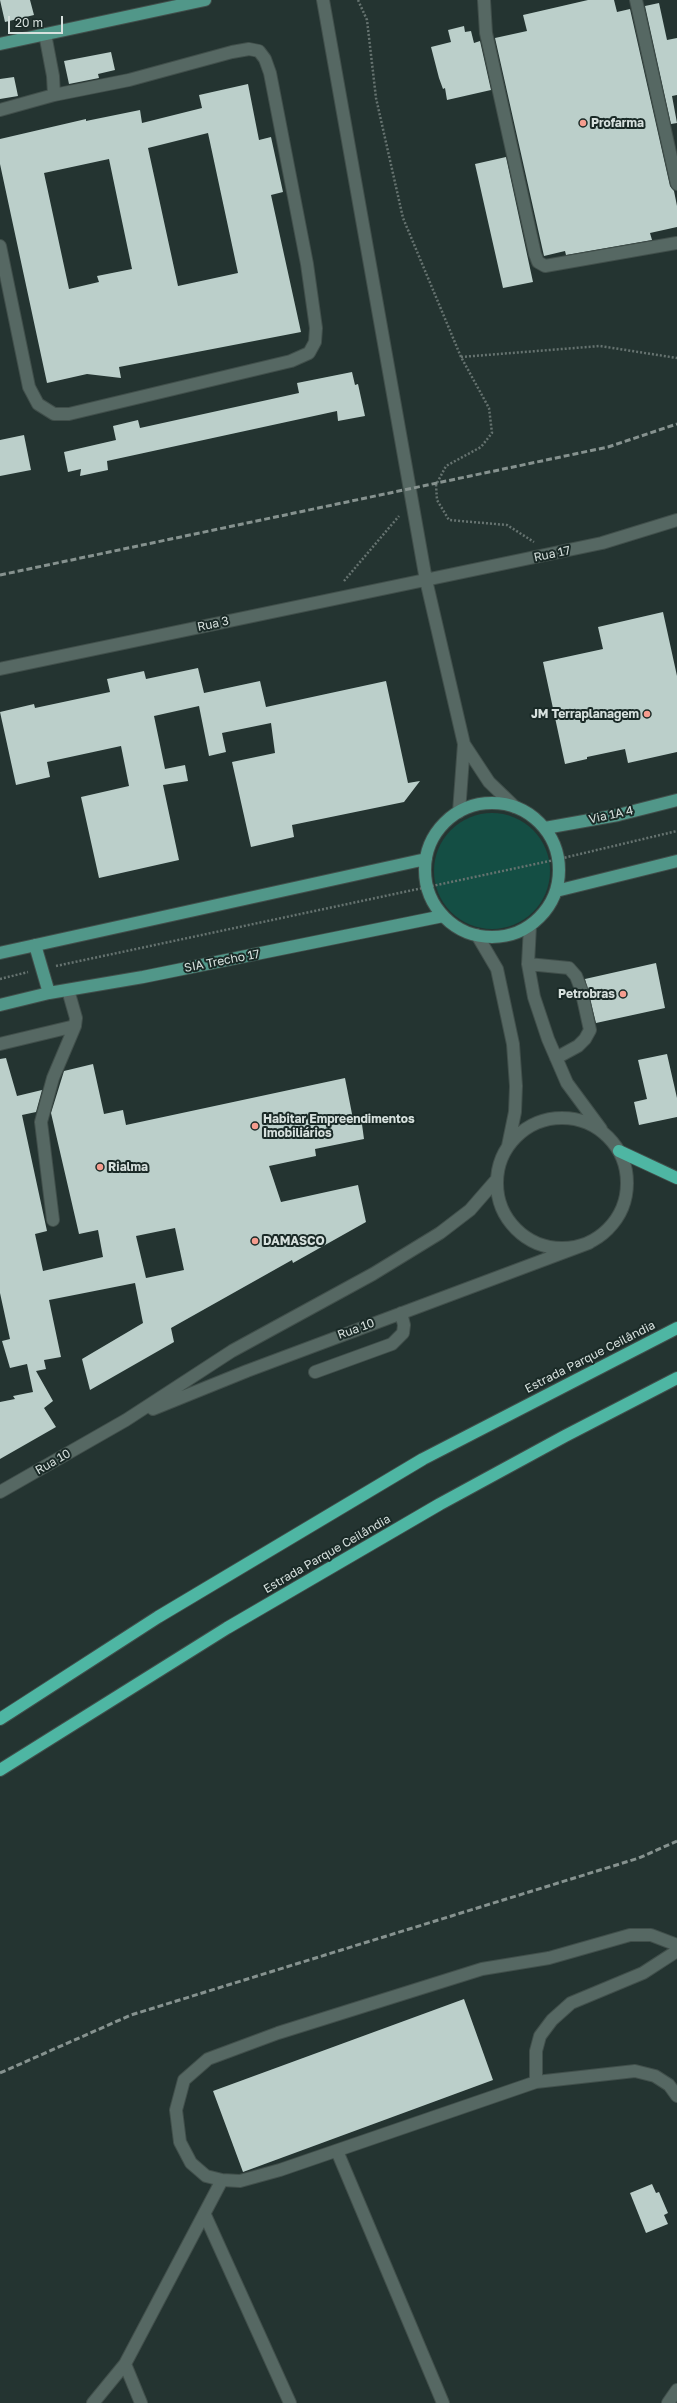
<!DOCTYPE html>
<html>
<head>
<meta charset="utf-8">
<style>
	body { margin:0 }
	#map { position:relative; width:677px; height:2403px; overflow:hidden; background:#243431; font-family:"Golos Text",sans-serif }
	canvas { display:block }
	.scale { position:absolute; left:8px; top:16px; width:55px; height:18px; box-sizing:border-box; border:2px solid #d7e1de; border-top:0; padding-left:5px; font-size:12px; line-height:14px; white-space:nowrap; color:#d7e1de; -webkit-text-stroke:3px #1a2a27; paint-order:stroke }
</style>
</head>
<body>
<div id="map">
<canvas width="677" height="2403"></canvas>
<div class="scale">20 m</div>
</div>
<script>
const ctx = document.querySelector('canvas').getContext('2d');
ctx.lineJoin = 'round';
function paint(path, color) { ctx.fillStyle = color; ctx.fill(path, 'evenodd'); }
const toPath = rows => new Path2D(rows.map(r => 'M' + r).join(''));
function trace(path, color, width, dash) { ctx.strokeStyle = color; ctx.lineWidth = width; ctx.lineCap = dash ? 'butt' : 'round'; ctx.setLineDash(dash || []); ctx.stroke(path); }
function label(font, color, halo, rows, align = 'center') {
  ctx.font = font + ' "Golos Text",sans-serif'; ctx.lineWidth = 4; ctx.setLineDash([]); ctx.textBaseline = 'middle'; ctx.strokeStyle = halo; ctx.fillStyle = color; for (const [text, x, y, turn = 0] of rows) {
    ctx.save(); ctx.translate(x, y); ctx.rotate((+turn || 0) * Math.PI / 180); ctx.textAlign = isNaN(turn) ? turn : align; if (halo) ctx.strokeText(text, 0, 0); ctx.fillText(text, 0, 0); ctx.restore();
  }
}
paint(toPath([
	'434 871a58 58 0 1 1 116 0a58 58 0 1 1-116 0Z'
]), '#144e44');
paint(toPath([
	[0,0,30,0,34,15,5,22],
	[588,0,614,0,617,12,630,9,670,186,674,191,677,206,677,227,650,233,652,240,566,255,565,251,544,256,495,38,527,31,523,15],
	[659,3,667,40,677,38,677,95,672,96,677,123,671,124,645,6],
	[464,26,465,32,471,31,474,43,480,41,491,90,447,100,445,88,443,89,439,78,431,47,451,42,448,30],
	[111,52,115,70,98,74,99,78,69,84,64,61],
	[14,77,18,96,0,99,0,79],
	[248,84,259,140,271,137,283,192,271,195,301,332,119,367,121,378,87,374,47,383,0,164,0,139,86,119,86,121,140,110,142,123,202,108,199,95],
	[208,133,238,273,178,286,148,148],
	[109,159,132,269,97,276,99,282,69,289,44,173],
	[506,157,533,282,503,288,475,164],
	[352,372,355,385,358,384,365,416,338,421,337,411,107,461,108,470,80,476,81,469,68,472,64,452,116,440,113,426,138,420,140,428,299,393,297,383],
	[24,435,31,470,0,476,0,440],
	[663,612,677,676,677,752,628,763,625,749,587,757,587,759,565,764,543,662,603,649,598,627],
	[198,668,204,693,260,681,266,707,386,681,408,783,420,781,404,802,292,825,294,837,251,847,232,762,275,753,271,723,222,733,226,752,209,756,199,706,154,716,165,769,185,765,188,781,163,785,179,860,99,878,81,797,129,786,121,746,47,762,50,777,16,785,0,712,34,704,35,708,110,692,107,679,144,671,146,679],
	[656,963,665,1008,596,1023,585,979],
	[667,1054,677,1098,677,1117,639,1125,634,1102,647,1099,638,1060],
	[6,1058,17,1096,42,1090,36,1112,22,1115,47,1231,35,1234,43,1271,103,1257,98,1230,79,1234,51,1113,64,1071,93,1064,104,1114,123,1110,126,1125,345,1078,353,1119,361,1117,364,1139,315,1149,316,1156,269,1166,281,1202,358,1185,366,1222,293,1263,292,1260,171,1328,174,1342,90,1390,82,1359,143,1323,135,1283,49,1300,61,1357,44,1360,46,1369,36,1371,53,1401,44,1408,56,1427,0,1459,0,1402,15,1399,13,1396,33,1392,27,1364,10,1368,2,1341,10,1339,0,1293,0,1059],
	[175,1228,184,1270,146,1278,136,1236],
	[464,1999,493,2080,243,2172,213,2091],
	[652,2184,656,2193,659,2192,668,2213,664,2215,668,2224,646,2233,630,2193]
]), '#bbcfca');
const minor = toPath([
	[323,0,426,580,464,744,459,812],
	[484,0,486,33,535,254,538,262,545,266,677,243],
	[636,0,677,184],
	[45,34,53,76,54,95],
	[0,110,54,95,129,80,232,52,249,49,259,51,265,59,270,73,307,264,316,328,315,342,309,353,291,361,69,414,54,414,38,404,29,387,0,246],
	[0,669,602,543,677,520],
	[464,744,489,782,515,807],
	[530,926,528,964,534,997,548,1039,567,1083,601,1129],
	[477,935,497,969,513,1044,516,1086,515,1112,508,1146],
	[528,964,569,968,576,976,581,989,590,1030,585,1039,578,1046,556,1058],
	[0,1044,75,1026],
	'497 1183a65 65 0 1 1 130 0a65 65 0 1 1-130 0Z',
	[53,1220,41,1122,53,1078,75,1026,76,1018,68,990],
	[315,1372,392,1344,403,1333,404,1325,401,1313],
	[153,1409,247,1371,589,1243],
	[0,1492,126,1420,232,1351,373,1274,440,1233,470,1210,497,1179],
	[677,1945,651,1935,630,1935,549,1958,482,1969,278,2033,208,2059,184,2080,176,2110,180,2142,191,2163,206,2176,222,2180,240,2181,280,2170,536,2082,635,2071,655,2076,669,2085,677,2096],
	[536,2082,536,2051,540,2036,552,2020,571,2003,643,1973,677,1951],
	[337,2151,443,2403],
	[205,2215,290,2403],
	[125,2364,141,2403],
	[93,2403,125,2364,222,2180],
	[668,2403,677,2390]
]);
const major = toPath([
	[0,44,205,0],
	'425 870a67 67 0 1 1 134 0a67 67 0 1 1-134 0Z',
	[545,828,618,815,677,800],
	[556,891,677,861],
	[35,945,49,993],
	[0,953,426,859],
	[0,1005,49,993,143,977,443,916]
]);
const highway = toPath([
	[619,1151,677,1178],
	[0,1719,158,1617,423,1459,677,1328],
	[0,1770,227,1628,440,1504,565,1436,677,1378]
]);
trace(minor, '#414f4b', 14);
trace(major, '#414f4b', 14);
trace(highway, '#414f4b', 14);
trace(toPath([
	[358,0,367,20,376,98,403,218,461,357,489,408,492,433,481,447,446,466,436,485,437,500,449,520,507,525,534,542],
	[461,357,600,346,677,358],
	[344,581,399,516],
	[56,966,559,859,677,831],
	[0,979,28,972]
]), '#667370', 2.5, [2, 2]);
trace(minor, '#566863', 12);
trace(major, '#519789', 12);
trace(highway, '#4eb6a3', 12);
trace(toPath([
	[0,575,608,447,677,424],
	[0,2073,131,2015,639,1858,677,1841]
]), '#86928f', 3, [6, 3]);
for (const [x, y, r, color] of [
	[583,123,4,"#f59d8f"],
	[647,714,4,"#f59d8f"],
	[623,994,4,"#f59d8f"],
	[255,1126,4,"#f59d8f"],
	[100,1167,4,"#f59d8f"],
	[255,1241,4,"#f59d8f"]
]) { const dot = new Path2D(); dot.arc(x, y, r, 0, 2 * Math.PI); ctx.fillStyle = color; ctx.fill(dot); trace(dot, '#1a2a27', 1.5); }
label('bold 12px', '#d7e1de', '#1a2a27', [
	["Profarma",591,123],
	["JM Terraplanagem",639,714,"right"],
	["Petrobras",615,994,"right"],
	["Habitar Empreendimentos",263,1119],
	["Imobiliários",263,1133],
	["Rialma",108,1167],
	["DAMASCO",263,1241]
], 'left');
label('12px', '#d7e1de', '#1a2a27', [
	["Rua 17",552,554,-12],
	["Rua 3",213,624,-12],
	["Via 1A 4",611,815,-12],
	["SIA Trecho 17",222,961,-11],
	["Rua 10",356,1329,-20],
	["Estrada Parque Ceilândia",590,1357,-27],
	["Rua 10",53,1462,-30],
	["Estrada Parque Ceilândia",327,1554,-30]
]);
</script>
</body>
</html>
